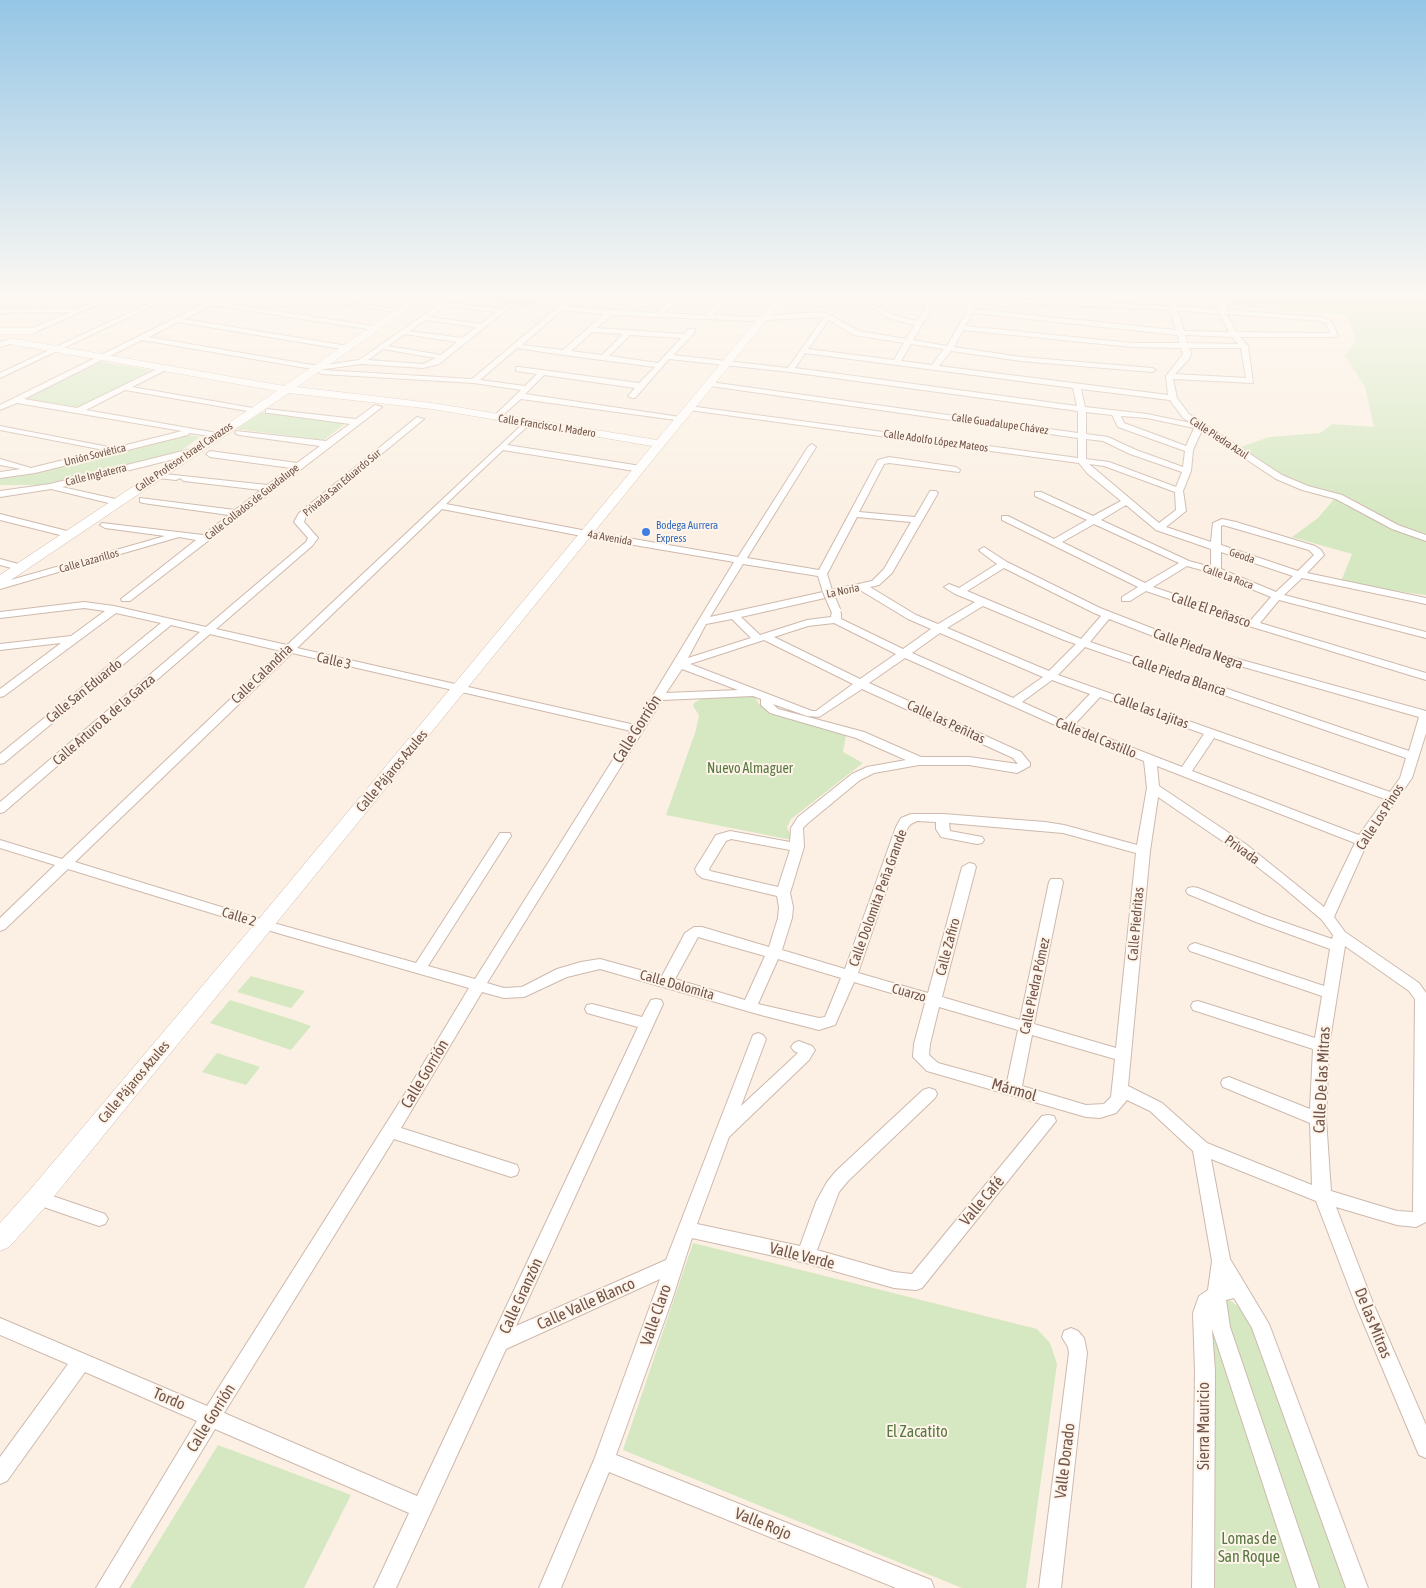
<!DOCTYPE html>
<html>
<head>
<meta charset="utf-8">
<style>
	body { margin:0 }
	canvas { display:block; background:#fbf0e3 }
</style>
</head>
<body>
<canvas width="1426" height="1588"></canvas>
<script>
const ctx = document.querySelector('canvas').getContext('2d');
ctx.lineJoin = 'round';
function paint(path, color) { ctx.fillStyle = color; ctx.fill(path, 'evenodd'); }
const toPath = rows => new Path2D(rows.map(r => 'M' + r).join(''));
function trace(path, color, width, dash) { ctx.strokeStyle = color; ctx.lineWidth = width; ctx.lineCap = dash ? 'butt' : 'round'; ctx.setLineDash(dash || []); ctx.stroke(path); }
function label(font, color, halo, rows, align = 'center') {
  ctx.font = font + ' "Asap Condensed",sans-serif'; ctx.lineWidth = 4; ctx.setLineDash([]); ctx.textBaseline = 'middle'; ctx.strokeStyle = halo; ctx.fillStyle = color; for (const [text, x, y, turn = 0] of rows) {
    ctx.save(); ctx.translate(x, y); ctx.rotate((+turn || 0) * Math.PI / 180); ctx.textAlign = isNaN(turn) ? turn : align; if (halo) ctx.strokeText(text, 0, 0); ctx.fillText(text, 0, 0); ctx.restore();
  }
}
paint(toPath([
	[455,297,546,297,529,307],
	[1229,297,1426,297,1426,595,1340,584,1352,554,1292,537,1318,518,1335,498,1285,479,1241,447,1269,437,1320,433,1332,424,1374,427,1365,387,1345,356,1356,341,1347,315,1235,307],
	[102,362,150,370,80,407,24,399],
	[262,412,346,423,324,440,236,429],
	[187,435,200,437,179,452,48,485,0,485,0,477],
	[754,696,759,704,786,718,846,735,843,752,863,763,791,819,787,827,792,840,666,815,696,730,699,715,693,706,694,703,704,697],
	[251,976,305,991,291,1008,237,992],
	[230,1000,294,1020,311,1026,291,1050,210,1023],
	[217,1053,260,1067,246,1085,202,1072],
	[693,1243,1037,1329,1050,1343,1057,1364,1026,1588,962,1588,623,1450],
	[1228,1299,1242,1309,1249,1320,1348,1588,1312,1588,1223,1309],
	[1211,1306,1304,1588,1208,1588],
	[218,1445,351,1495,304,1588,130,1588]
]), '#d5e8c2');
const street = toPath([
	[106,297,115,297,33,333,29,331,30,329,71,312,0,313,0,309,73,308,76,310,106,297],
	[163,297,171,297,0,378,0,373,163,297],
	[218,297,226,297,218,302,374,326,378,328,374,330,212,305,184,319,348,346,352,348,348,350,178,322,149,337,318,366,359,360,438,305,455,303,500,309,507,305,510,307,439,364,423,368,361,364,318,370,142,340,24,399,77,408,163,366,166,366,166,370,132,387,253,408,257,410,253,412,125,390,86,410,217,433,221,435,217,437,189,433,188,435,35,473,0,478,0,472,21,469,0,465,0,459,31,468,104,450,0,430,0,426,114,448,182,431,17,403,0,410,0,405,218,297],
	[455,307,496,312,481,324,430,317,442,308,455,307],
	[425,320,476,327,462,338,410,331,425,320],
	[405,334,457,342,441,355,388,346,405,334],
	[383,349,436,358,423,364,368,360,383,349],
	[305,297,321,297,403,311,400,313,305,297],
	[570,297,577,297,567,307,656,313,674,297,681,297,664,313,706,315,721,297,727,297,713,315,750,317,819,312,830,315,859,331,906,339,915,325,889,318,864,303,864,301,868,301,893,315,917,321,927,304,914,297,922,297,930,300,932,297,938,297,913,340,947,346,967,311,966,305,969,297,975,297,973,309,1176,330,1170,310,1026,303,1004,297,1220,309,1221,301,1224,299,1227,301,1227,310,1322,317,1331,321,1338,335,1334,337,1240,337,1248,346,1253,383,1173,379,1177,398,1189,414,1282,475,1308,486,1342,495,1398,525,1426,535,1426,541,1392,529,1336,499,1302,490,1276,479,1202,430,1193,450,1191,471,1183,491,1186,511,1166,527,1211,542,1213,523,1222,519,1236,522,1315,546,1321,550,1324,555,1307,573,1426,598,1426,604,1302,578,1284,595,1426,632,1426,638,1279,600,1260,623,1426,673,1426,680,1249,626,1146,591,1130,601,1122,601,1122,597,1138,587,1002,520,1002,516,1008,516,1054,539,1087,520,1035,496,1035,492,1041,492,1093,516,1121,501,1087,473,1079,463,689,410,685,408,689,406,1078,458,1078,438,710,386,706,384,710,382,1078,433,1078,411,790,372,669,359,635,398,632,398,628,396,635,388,544,375,525,394,680,417,684,419,683,421,521,399,497,420,493,418,494,416,521,390,474,383,322,374,318,372,322,370,472,379,570,297],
	[562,310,604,314,563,350,522,345,562,310],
	[1177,310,1220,314,1229,332,1184,331,1177,310],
	[972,313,1178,335,1180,343,1132,343,965,326,972,313],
	[1227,314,1321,321,1326,323,1330,333,1236,332,1227,314],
	[612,315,750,321,824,317,788,368,673,355,690,338,695,331,694,329,688,329,685,334,597,328,612,315],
	[829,320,854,335,904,343,894,360,808,349,829,320],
	[963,330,1132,347,1181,348,1183,354,1166,376,1168,395,939,366,951,351,1021,361,1152,372,1156,370,1152,368,1021,357,954,347,963,330],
	[592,332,623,334,602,355,571,351,592,332],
	[630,335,681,338,658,363,609,356,630,335],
	[1185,335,1232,337,1238,344,1187,343,1185,335],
	[911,344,944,349,932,365,901,361,911,344],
	[517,348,564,355,655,367,639,383,519,367,516,367,516,371,537,374,525,386,480,380,517,348],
	[1189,348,1241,348,1246,378,1175,374,1189,359,1191,354,1189,348],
	[805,353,1073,388,1077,406,795,368,805,353],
	[1081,389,1170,400,1183,418,1191,423,1147,414,1085,407,1081,389],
	[1086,412,1112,415,1118,427,1185,451,1183,467,1136,450,1108,437,1086,434,1086,412],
	[1121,416,1147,418,1194,428,1186,446,1124,423,1121,416],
	[1086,439,1103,441,1130,454,1182,472,1176,487,1109,462,1086,459,1086,439],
	[1089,464,1104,466,1175,492,1176,510,1159,523,1089,464],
	[1126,505,1156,530,1211,549,1211,567,1189,561,1101,520,1126,505],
	[1094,524,1179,563,1145,583,1062,542,1094,524],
	[1223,525,1309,550,1314,555,1298,571,1221,545,1221,526,1223,525],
	[1221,552,1293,576,1276,592,1221,569,1221,552],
	[1187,566,1212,573,1271,597,1251,620,1153,587,1187,566],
	[594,297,611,297,636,302,633,304,594,297],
	[772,297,791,297,782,302,772,297],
	[10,339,13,339,13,343,0,347,0,342,10,339],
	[375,405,382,407,130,601,122,601,121,599,196,540,179,537,0,589,0,583,165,536,105,528,100,525,102,523,203,535,229,515,143,503,140,502,140,498,235,510,261,490,184,481,180,478,176,480,158,478,155,477,155,473,267,485,291,468,210,457,206,454,210,451,297,463,320,446,239,435,235,433,236,431,326,441,350,424,269,413,266,413,266,409,356,419,375,405],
	[417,417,424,419,306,516,304,522,318,538,312,546,216,629,287,645,526,421,529,421,529,425,507,445,641,466,645,469,641,472,503,450,446,504,587,531,738,557,808,447,812,444,816,447,747,558,819,570,878,460,889,457,956,467,960,470,959,472,889,463,884,464,859,512,915,517,930,491,936,491,938,493,892,573,879,585,870,587,916,615,938,624,975,602,955,594,944,587,949,584,959,588,997,564,981,552,979,550,984,547,1007,562,1100,608,1213,652,1426,711,1426,733,1412,778,1368,841,1334,917,1345,932,1419,983,1426,993,1426,1222,1416,1227,1397,1225,1336,1207,1373,1303,1426,1425,1426,1458,1419,1455,1416,1448,1355,1303,1316,1201,1211,1159,1230,1259,1269,1324,1368,1588,1346,1588,1252,1328,1234,1298,1226,1300,1230,1327,1319,1588,1297,1588,1212,1329,1215,1371,1214,1588,1192,1588,1195,1371,1193,1313,1199,1296,1208,1290,1212,1261,1193,1151,1150,1111,1127,1100,1116,1113,1100,1118,1086,1117,927,1071,913,1057,914,1044,925,1003,854,982,835,1025,819,1030,761,1015,600,969,567,977,524,997,504,998,482,992,401,1128,517,1165,519,1170,517,1175,511,1177,394,1139,224,1413,417,1496,638,1027,587,1013,585,1009,587,1005,592,1004,642,1017,651,1000,656,999,661,1000,663,1004,516,1326,666,1260,753,1035,758,1033,763,1035,766,1039,741,1106,798,1053,794,1051,791,1047,794,1043,799,1041,804,1043,812,1046,815,1050,809,1060,729,1137,697,1224,800,1246,816,1202,827,1182,836,1171,923,1090,929,1088,935,1090,937,1094,935,1098,848,1181,839,1192,817,1250,894,1272,912,1274,1042,1116,1048,1115,1054,1116,1056,1121,922,1288,916,1290,894,1288,806,1263,692,1238,672,1300,616,1455,931,1580,934,1588,896,1588,609,1472,561,1588,539,1588,594,1460,660,1279,506,1349,396,1588,374,1588,409,1513,215,1429,119,1588,96,1588,197,1421,85,1372,7,1481,0,1484,0,1457,68,1364,0,1335,0,1318,207,1406,413,1081,469,988,260,928,68,869,5,929,0,931,0,918,55,865,0,848,0,840,62,859,281,651,210,634,4,812,0,813,0,802,200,632,171,625,4,763,0,764,0,754,161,623,116,613,4,696,0,697,0,689,61,643,0,650,0,644,71,636,105,611,84,608,0,618,0,612,84,602,114,606,206,627,306,542,308,538,294,522,299,513,417,417],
	[442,509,587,537,734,562,635,725,297,648,442,509],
	[857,517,911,522,884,569,872,581,832,590,827,574,857,517],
	[743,564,818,576,823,592,710,617,743,564],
	[1004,568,1092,612,1101,616,1081,639,967,591,1004,568],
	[860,590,908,619,931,629,903,649,841,619,841,613,836,610,832,611,831,617,807,620,760,635,741,617,860,590],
	[983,606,1064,640,1076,644,1049,671,947,628,983,606],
	[732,619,751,638,688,658,706,624,732,619],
	[1109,619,1205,656,1419,717,1409,751,1090,642,1109,619],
	[834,623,896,654,860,679,774,637,808,626,834,623],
	[940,633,1043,677,1013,698,912,653,940,633],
	[764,640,853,684,816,711,812,711,690,664,764,640],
	[1085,647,1406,758,1400,778,1390,792,1058,675,1085,647],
	[292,653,631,731,475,979,428,966,511,836,510,833,500,833,416,963,270,922,75,862,292,653],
	[905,658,1062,728,1144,761,1147,788,1137,845,1064,825,1045,822,943,814,911,814,901,818,896,827,845,969,782,950,792,918,793,907,790,893,804,847,803,828,808,823,860,780,874,773,919,765,969,765,1017,773,1030,766,1030,763,1021,752,869,683,905,658],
	[682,669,738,690,666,693,682,669],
	[1052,680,1090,694,1064,721,1022,702,1052,680],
	[862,689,1013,758,1018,764,969,757,921,757,864,732,778,709,773,704,807,716,819,717,862,689],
	[753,696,761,699,761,705,770,713,856,738,906,760,867,767,852,774,798,817,791,828,790,842,730,831,716,835,695,869,697,874,702,878,777,896,779,907,778,918,769,947,702,927,694,927,685,933,662,976,600,959,581,962,557,969,522,987,504,988,487,983,662,700,753,696],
	[1100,697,1204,734,1182,767,1074,725,1100,697],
	[1214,738,1385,799,1359,835,1192,771,1214,738],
	[1157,766,1355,843,1324,907,1247,845,1159,786,1157,766],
	[1158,797,1237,851,1282,886,1322,920,1333,935,1332,939,1266,916,1198,888,1193,887,1188,888,1186,891,1188,894,1256,922,1330,949,1324,986,1195,943,1190,945,1188,948,1190,951,1322,996,1315,1038,1198,1001,1193,1002,1191,1006,1193,1010,1313,1049,1310,1109,1229,1077,1223,1079,1221,1083,1223,1087,1310,1123,1312,1185,1207,1143,1162,1103,1128,1086,1150,851,1158,797],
	[917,821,936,822,936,829,941,837,977,844,982,843,984,840,982,837,950,831,949,823,1063,833,1136,853,1116,1048,1034,1024,1063,882,1061,879,1051,879,1049,882,1020,1020,942,997,976,867,974,864,969,863,962,867,928,993,858,973,908,827,911,824,917,821],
	[731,839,790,850,778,887,710,871,709,869,726,841,731,839],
	[698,937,765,956,745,1000,675,979,698,937],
	[1345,946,1409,991,1415,999,1413,1212,1397,1211,1331,1191,1326,1119,1329,1046,1345,946],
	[778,959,841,978,825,1017,819,1018,758,1004,778,959],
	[939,1007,1018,1030,1007,1082,938,1063,929,1055,930,1044,939,1007],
	[1032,1035,1115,1059,1111,1097,1104,1104,1086,1105,1022,1086,1032,1035],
	[191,449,194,450,194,454,62,487,120,500,120,504,117,505,51,489,0,497,0,491,50,484,191,449],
	[0,514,71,532,73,534,68,537,0,520,0,514],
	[0,559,22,565,24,567,19,570,0,565,0,559],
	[38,1191,105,1214,108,1219,105,1224,99,1226,32,1203,29,1198,32,1193,38,1191],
	[1071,1328,1078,1331,1084,1338,1087,1353,1061,1588,1039,1588,1069,1353,1068,1347,1062,1337,1064,1331,1071,1328]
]);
const secondary = toPath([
	[410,297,420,297,403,313,297,387,432,403,657,440,767,308,779,298,782,297,787,300,773,312,47,1205,9,1247,0,1251,0,1223,29,1191,258,920,652,446,432,409,289,393,5,584,0,585,0,575,277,391,10,344,5,341,10,338,284,386,397,309,410,297],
	[0,328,33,328,38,331,33,334,0,334,0,328]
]);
trace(street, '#ceb9ad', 2);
trace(secondary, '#d1b8aa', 1);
paint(street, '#fff');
paint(secondary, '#fff');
const streetBridge = toPath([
	[827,590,836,611]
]);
trace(streetBridge, '#ceb9ad', 11, []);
trace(streetBridge, '#fff', 9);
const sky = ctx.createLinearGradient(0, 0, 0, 519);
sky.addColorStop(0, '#95c6e6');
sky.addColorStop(0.57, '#fdf8f2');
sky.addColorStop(1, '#fdf8f200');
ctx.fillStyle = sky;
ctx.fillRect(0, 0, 1426, 519);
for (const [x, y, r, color] of [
	[646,532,5,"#3f7fe0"]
]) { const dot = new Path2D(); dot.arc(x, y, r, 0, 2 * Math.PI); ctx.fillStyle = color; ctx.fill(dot); trace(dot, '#fef4e9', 2); }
label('11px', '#72554a', '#fef4e9', [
	["Calle Guadalupe Chávez",1000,424,8],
	["Calle Francisco I. Madero",547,426,9],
	["Calle Piedra Azul",1219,438,33],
	["Calle Adolfo López Mateos",936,441,8],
	["Unión Soviética",95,455,-14],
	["Calle Profesor Israel Cavazos",184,457,-34],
	["Calle Inglaterra",96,475,-14],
	["Privada San Eduardo Sur",342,483,-40],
	["Calle Collados de Guadalupe",252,502,-38],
	["4a Avenida",610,538,10],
	["Geoda",1242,556,18],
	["Calle Lazarillos",89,561,-16],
	["Calle La Roca",1228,577,20],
	["La Noria",843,591,-12]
]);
label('11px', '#366cbe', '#fef4e9', [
	["Bodega Aurrera",656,526],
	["Express",656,539]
], 'left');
label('14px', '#72554a', '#fef4e9', [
	["Calle El Peñasco",1211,610,19],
	["Calle Piedra Negra",1198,649,20],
	["Calle 3",334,661,13],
	["Calle Calandria",262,674,-44],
	["Calle Piedra Blanca",1179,676,19],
	["Calle San Eduardo",84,691,-39],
	["Calle las Lajitas",1151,711,20],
	["Calle Arturo B. de la Garza",104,720,-41],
	["Calle las Peñitas",946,722,25],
	["Calle del Castillo",1096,738,22],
	["Calle Pájaros Azules",392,771,-50],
	["Calle Los Pinos",1380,817,-57],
	["Privada",1242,850,36],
	["Calle Dolomita Peña Grande",878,898,-70],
	["Calle 2",239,917,17],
	["Calle Piedritas",1136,924,-85],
	["Calle Zafiro",948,947,-75],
	["Calle Dolomita",677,985,16],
	["Calle Piedra Pómez",1035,986,-78],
	["Cuarzo",909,993,16],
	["Calle Pájaros Azules",134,1082,-50]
]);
label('14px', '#577842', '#fef4e9', [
	["Nuevo Almaguer",750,769]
]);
label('16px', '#72554a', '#fef4e9', [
	["Calle Gorrión",637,729,-58],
	["Calle Gorrión",425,1074,-59],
	["Calle De las Mitras",1322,1080,-87],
	["Mármol",1014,1090,16],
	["Valle Café",982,1201,-50],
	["Valle Verde",802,1256,14],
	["Calle Granzón",521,1296,-65],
	["Calle Valle Blanco",586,1304,-24],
	["Valle Claro",656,1315,-71],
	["De las Mitras",1373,1323,68],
	["Tordo",169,1399,23],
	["Calle Gorrión",211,1418,-58],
	["Sierra Mauricio",1204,1426,-90],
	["Valle Dorado",1065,1461,-83],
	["Valle Rojo",763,1524,22]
]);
label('16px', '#577842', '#fef4e9', [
	["El Zacatito",917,1432],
	["Lomas de",1249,1539],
	["San Roque",1249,1557]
]);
</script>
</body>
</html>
